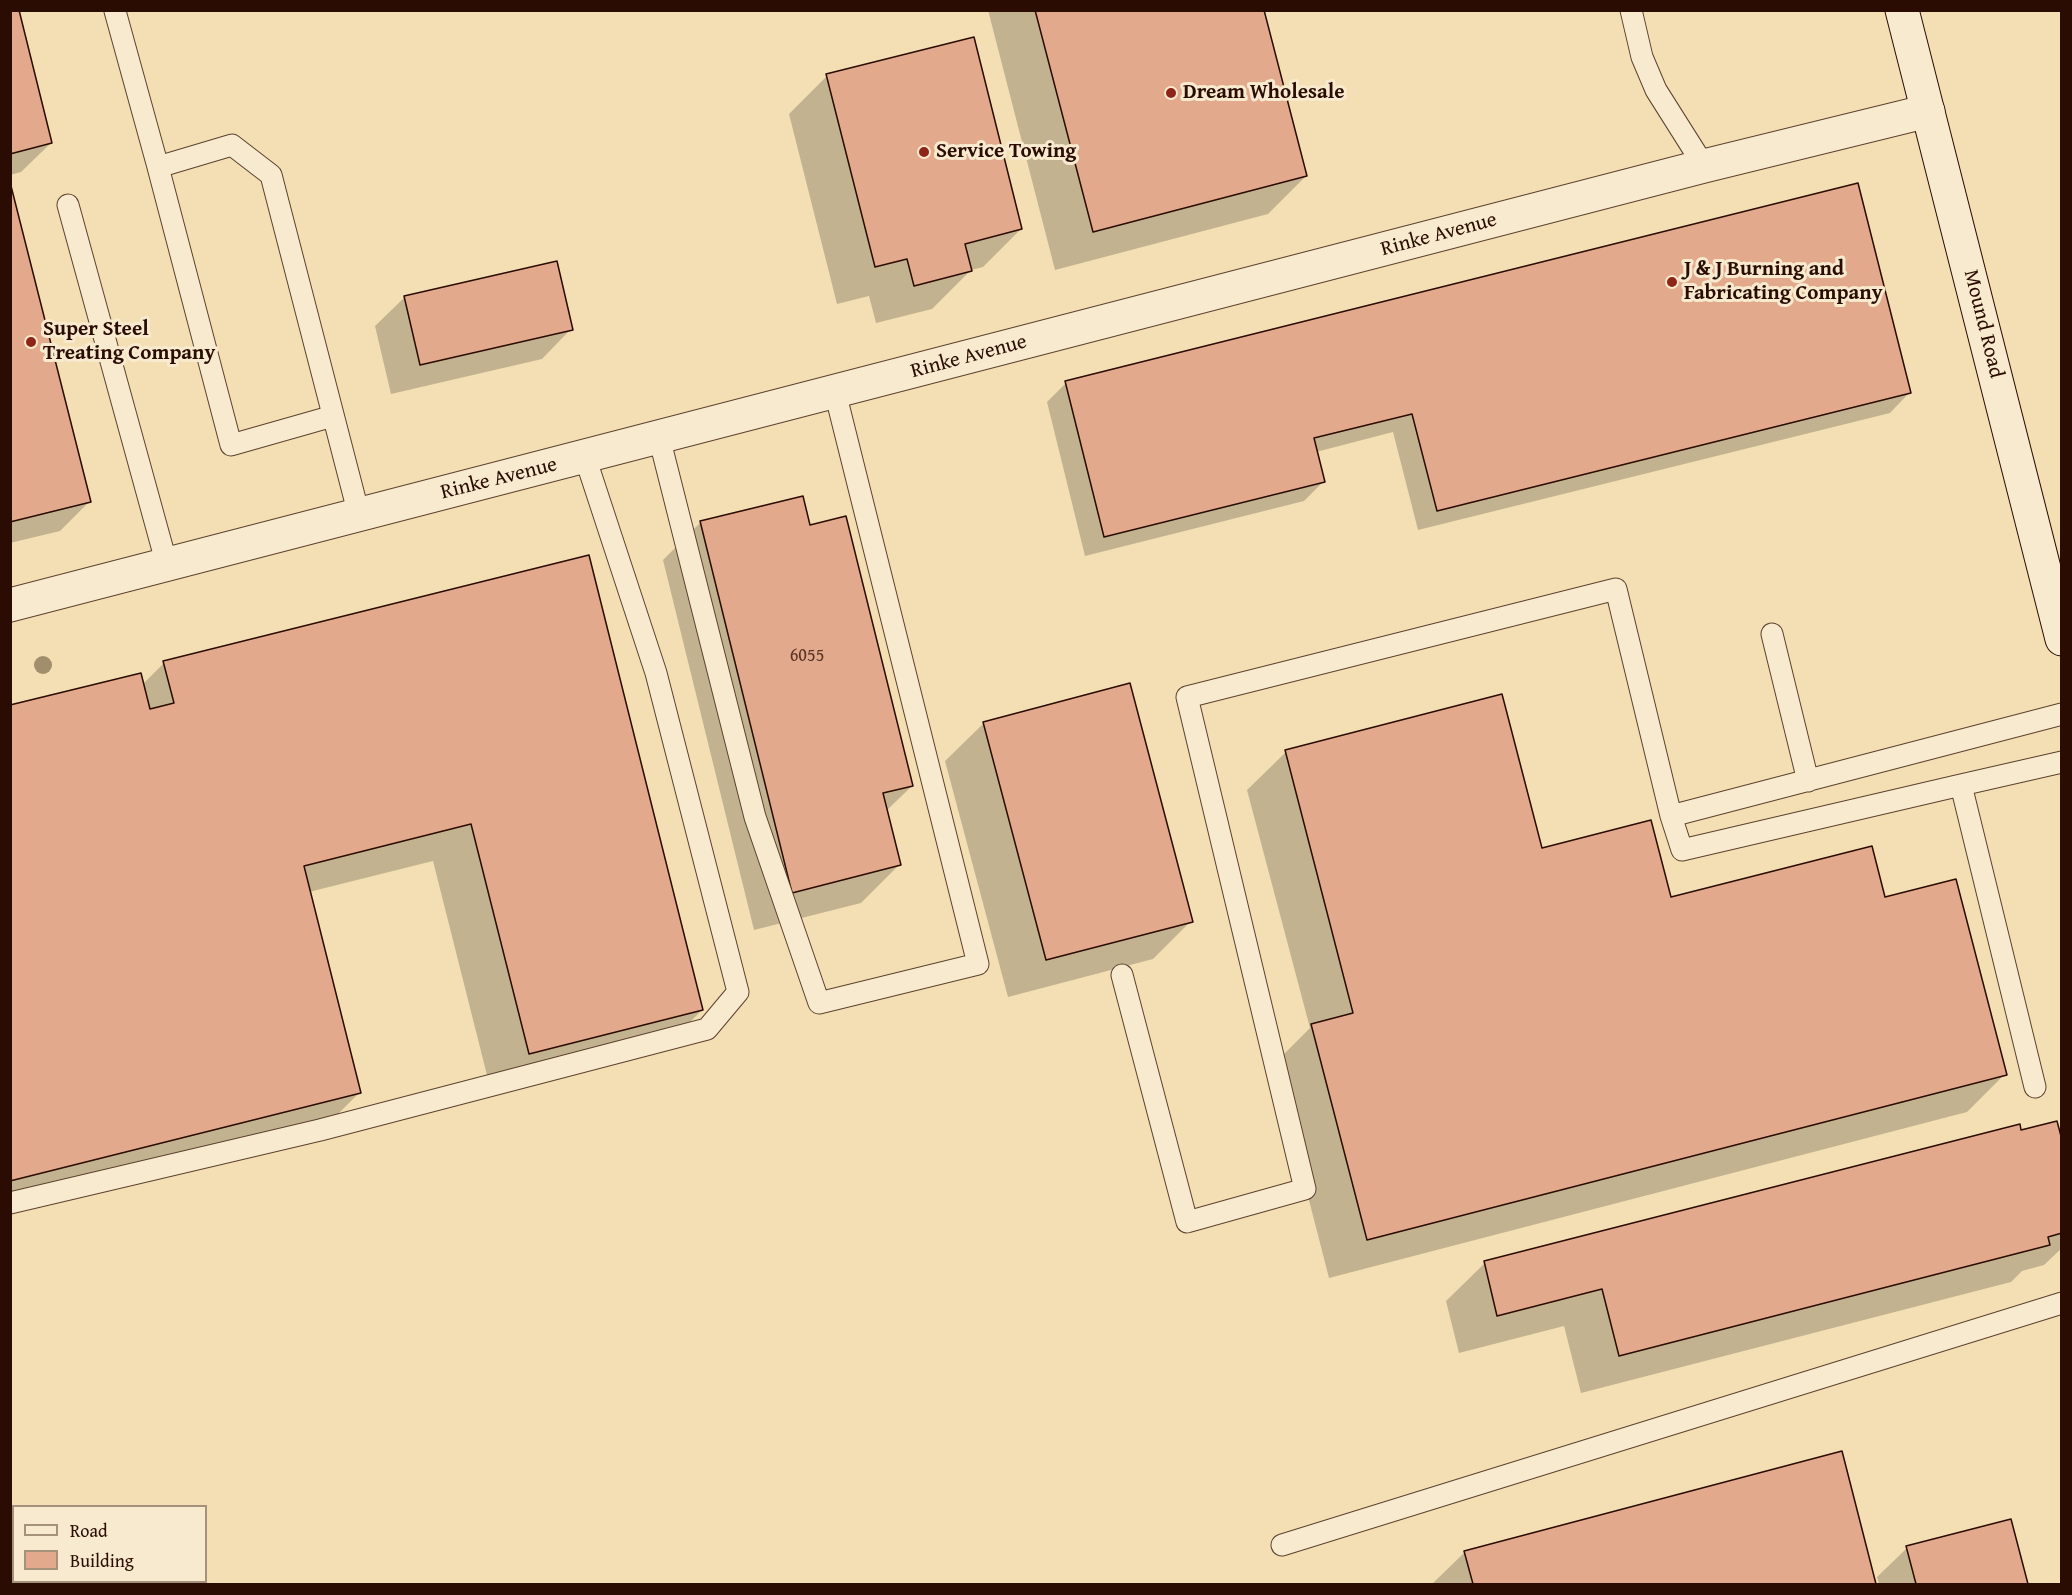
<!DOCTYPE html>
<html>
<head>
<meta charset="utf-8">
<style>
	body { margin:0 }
	#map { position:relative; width:2072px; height:1595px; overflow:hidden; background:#f3dfb3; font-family:"Gentium Book Plus",serif }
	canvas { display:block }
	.frame { position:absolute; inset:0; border:12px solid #2a0c02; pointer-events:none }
	.legend { position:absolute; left:12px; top:1505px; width:195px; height:78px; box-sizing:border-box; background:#f7eace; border:2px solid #a5917c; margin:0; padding:8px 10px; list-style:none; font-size:18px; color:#2a0c02 }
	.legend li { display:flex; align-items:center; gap:12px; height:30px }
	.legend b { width:30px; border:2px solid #a5917c }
</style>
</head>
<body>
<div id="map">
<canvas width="2072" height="1595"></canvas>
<div class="frame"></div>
<ul class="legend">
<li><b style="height:8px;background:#f7eace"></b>Road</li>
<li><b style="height:16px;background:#e3a98c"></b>Building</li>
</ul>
</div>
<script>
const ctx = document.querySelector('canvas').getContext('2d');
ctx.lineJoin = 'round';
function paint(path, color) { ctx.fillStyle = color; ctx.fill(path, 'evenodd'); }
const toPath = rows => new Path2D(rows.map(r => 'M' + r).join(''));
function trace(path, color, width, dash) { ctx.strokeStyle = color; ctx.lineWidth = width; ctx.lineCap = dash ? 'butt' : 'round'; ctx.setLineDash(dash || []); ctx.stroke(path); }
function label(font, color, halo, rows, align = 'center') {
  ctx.font = font + ' "Gentium Book Plus",serif'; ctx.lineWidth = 6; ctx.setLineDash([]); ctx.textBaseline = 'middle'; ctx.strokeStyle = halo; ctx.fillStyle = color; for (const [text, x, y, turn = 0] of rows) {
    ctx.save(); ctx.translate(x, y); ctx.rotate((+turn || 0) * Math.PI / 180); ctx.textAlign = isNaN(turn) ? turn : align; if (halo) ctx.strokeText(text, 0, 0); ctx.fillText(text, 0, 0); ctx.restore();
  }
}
paint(toPath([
	[10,10,51,143,21,172,10,175],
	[988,10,1263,10,1306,176,1268,214,1055,270],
	[827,76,1021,229,983,267,971,270,932,309,876,323,869,296,837,304,789,114],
	[10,188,89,502,60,531,10,543],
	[405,297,571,329,542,359,391,394,375,326],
	[1066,383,1909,393,1890,413,1418,530,1393,432,1316,452,1323,482,1304,501,1085,556,1047,402],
	[701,522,809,527,912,786,886,811,899,865,861,903,754,930,663,560],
	[588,556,702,1010,664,1048,491,1091,433,861,309,892,359,1093,321,1131,10,1209,10,707,142,685,164,663],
	[984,723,1191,921,1153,959,1008,997,945,761],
	[1286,752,1670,899,1884,899,2005,1074,1967,1112,1329,1278,1274,1064,1310,1028,1247,790],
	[2020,1132,2062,1146,2062,1248,2044,1265,2022,1271,2011,1282,1581,1393,1564,1326,1459,1353,1446,1301,1485,1263],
	[1841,1453,1875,1584,1432,1584,1465,1552],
	[2010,1520,2027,1584,1879,1584,1877,1577,1907,1548]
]), '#0003');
const building = toPath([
	[10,10,19,10,52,143,10,154,10,10],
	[1035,10,1264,10,1307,176,1093,232,1035,10],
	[974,37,1022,229,965,244,972,271,914,286,907,259,875,267,826,74,974,37],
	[10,182,91,502,10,522,10,182],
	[1858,183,1911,393,1437,511,1412,414,1314,438,1325,482,1104,537,1065,381,1858,183],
	[557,261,573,330,420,365,404,296,557,261],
	[803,496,810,525,846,516,913,786,883,793,901,865,792,893,700,521,803,496],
	[589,555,703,1010,529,1054,471,824,304,866,361,1093,10,1181,10,705,141,673,150,709,174,703,163,661,589,555],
	[1130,683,1193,922,1046,960,983,722,1130,683],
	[1502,694,1542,848,1651,820,1671,897,1872,846,1885,897,1956,879,2007,1075,1367,1240,1311,1024,1353,1013,1285,750,1502,694],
	[2057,1121,2062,1140,2062,1233,2048,1237,2050,1245,1619,1356,1602,1289,1497,1316,1484,1261,2020,1124,2021,1130,2057,1121],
	[1842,1451,1876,1584,1473,1584,1464,1551,1842,1451],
	[2011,1519,2028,1584,1916,1584,1906,1546,2011,1519]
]);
paint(building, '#e3a98c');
trace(building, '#2a0c02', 1.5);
const service = toPath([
	[1631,10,1642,57,1656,90,1704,166],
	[115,11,158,167],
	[68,205,167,565],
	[333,416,231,445,158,167,232,145,271,175,359,515],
	[659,437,755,817,819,1003,978,964,835,392],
	[1772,634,1808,781],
	[1671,816,1682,850,1961,785],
	[1122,975,1187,1222,1305,1189,1187,697,1616,589,1671,816,2062,714],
	[2035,1087,1961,785,2062,762],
	[10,1203,320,1130,707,1029,738,992,656,673,585,457],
	[1282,1545,2062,1303]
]);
const minor = toPath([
	[10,605,1704,166,1928,111]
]);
const secondary = toPath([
	[1902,10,2062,639]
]);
trace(service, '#5c412e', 23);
trace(minor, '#5c412e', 35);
trace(secondary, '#2a0c02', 35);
trace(service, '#f7eace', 21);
trace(minor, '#f7eace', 33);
trace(secondary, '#f7eace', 33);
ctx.fillStyle = '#a18e6c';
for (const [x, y] of [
	[43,665]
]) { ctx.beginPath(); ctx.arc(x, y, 9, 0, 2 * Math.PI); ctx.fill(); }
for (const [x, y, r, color] of [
	[1171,93,6,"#8f2418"],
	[924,152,6,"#8f2418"],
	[1672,282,6,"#8f2418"],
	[31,342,6,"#8f2418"]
]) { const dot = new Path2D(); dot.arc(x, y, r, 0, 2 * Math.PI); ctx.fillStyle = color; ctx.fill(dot); trace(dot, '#f7eace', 2); }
label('18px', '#583324', null, [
	["6055",807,656]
]);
label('bold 21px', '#2a0c02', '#f7eace', [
	["Dream Wholesale",1183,93],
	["Service Towing",936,152],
	["J & J Burning and",1684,270],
	["Fabricating Company",1684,294],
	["Super Steel",43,330],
	["Treating Company",43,354]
], 'left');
label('21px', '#2a0c02', '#f7eace', [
	["Rinke Avenue",1439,235,-15],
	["Mound Road",1983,324,76],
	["Rinke Avenue",969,357,-15],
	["Rinke Avenue",499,479,-14]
]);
</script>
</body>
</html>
